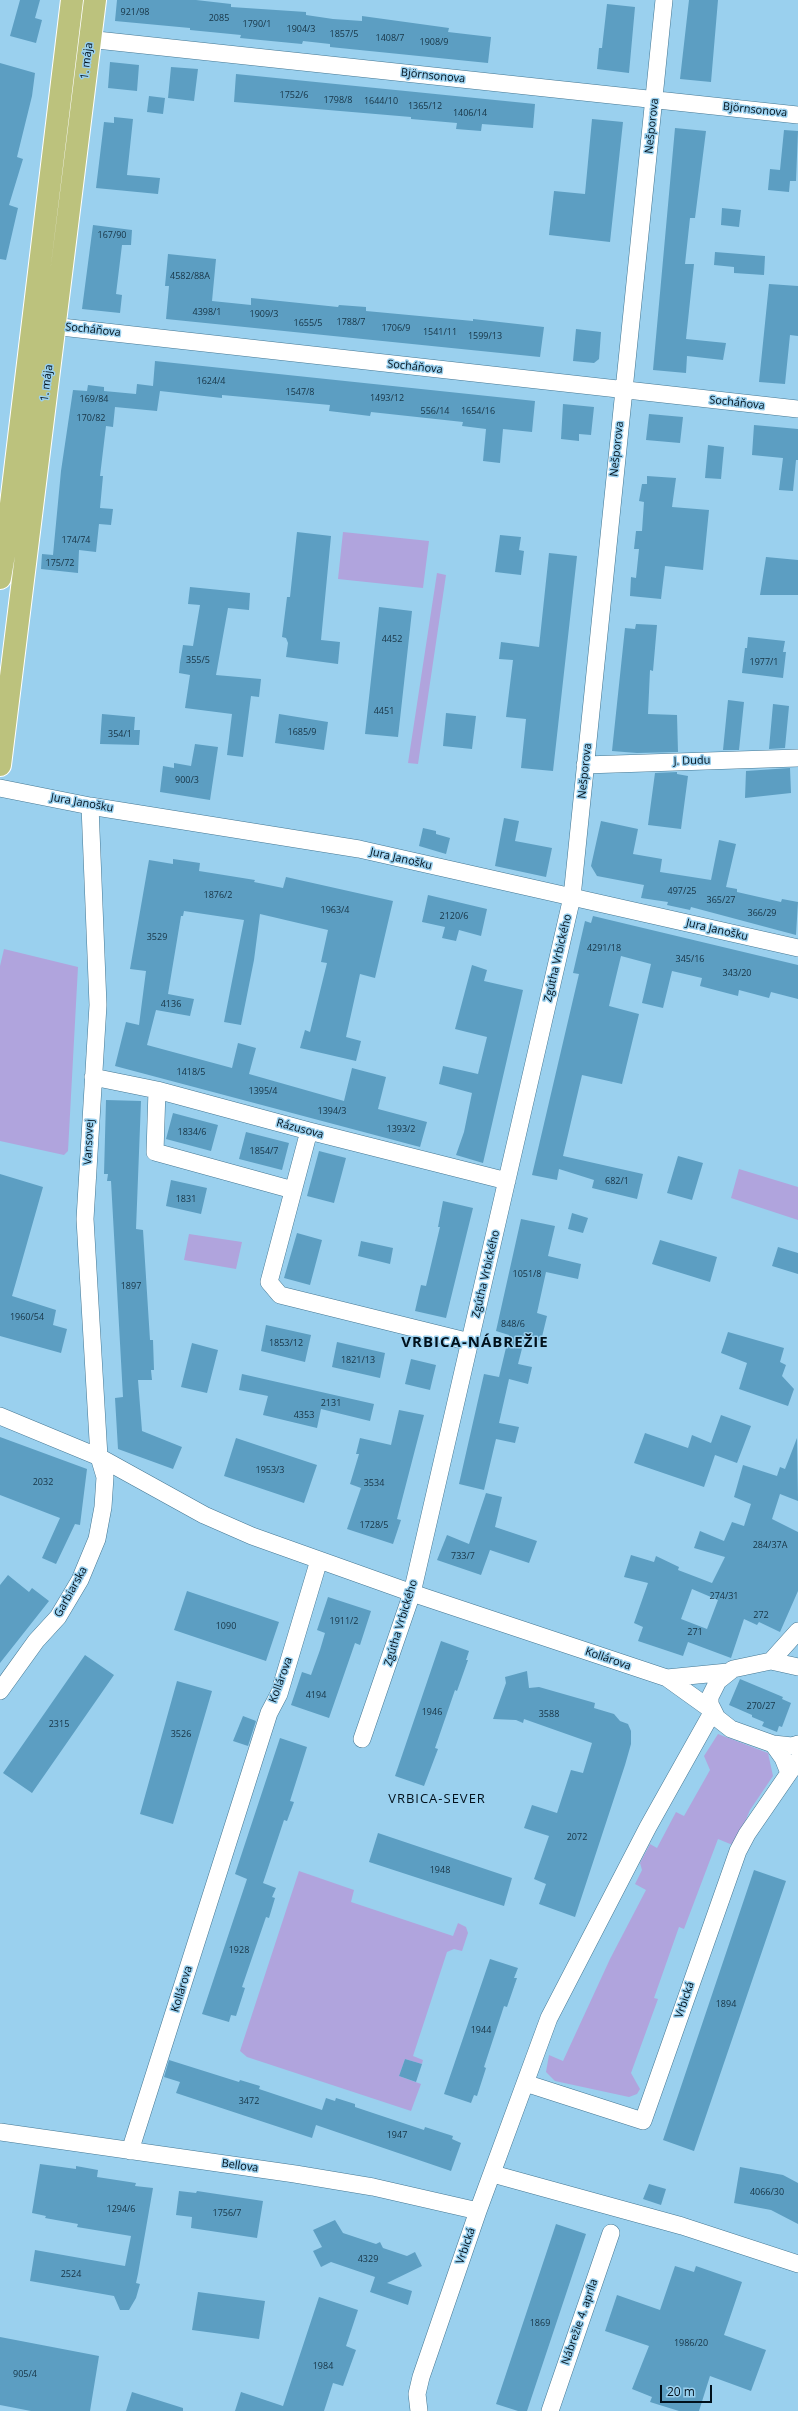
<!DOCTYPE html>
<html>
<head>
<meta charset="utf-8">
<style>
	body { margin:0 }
	#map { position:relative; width:798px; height:2411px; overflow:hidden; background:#9ad0ee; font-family:"Open Sans",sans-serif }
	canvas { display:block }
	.scale { position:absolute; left:660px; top:2385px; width:52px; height:18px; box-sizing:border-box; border:2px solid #00101b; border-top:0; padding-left:5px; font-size:12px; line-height:14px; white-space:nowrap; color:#00101b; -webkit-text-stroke:3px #9ad0ee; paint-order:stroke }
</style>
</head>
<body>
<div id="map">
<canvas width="798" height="2411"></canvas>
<div class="scale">20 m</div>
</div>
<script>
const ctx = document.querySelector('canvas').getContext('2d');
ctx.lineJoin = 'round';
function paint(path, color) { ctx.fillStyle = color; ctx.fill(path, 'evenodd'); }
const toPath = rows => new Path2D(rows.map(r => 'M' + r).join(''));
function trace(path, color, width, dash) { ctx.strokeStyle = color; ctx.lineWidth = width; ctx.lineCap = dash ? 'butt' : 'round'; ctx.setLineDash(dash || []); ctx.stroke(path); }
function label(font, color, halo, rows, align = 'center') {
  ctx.font = font + ' "Open Sans",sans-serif'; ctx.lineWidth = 3; ctx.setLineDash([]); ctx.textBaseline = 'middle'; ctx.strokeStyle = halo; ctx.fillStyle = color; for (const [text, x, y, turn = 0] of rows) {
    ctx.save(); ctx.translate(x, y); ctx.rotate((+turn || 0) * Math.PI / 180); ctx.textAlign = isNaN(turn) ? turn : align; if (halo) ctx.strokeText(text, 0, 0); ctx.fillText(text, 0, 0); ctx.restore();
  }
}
paint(toPath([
	[343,532,429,541,423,588,338,579],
	[437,573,446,575,418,764,408,763],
	[4,949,78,967,68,1151,64,1155,0,1141,0,966],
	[739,1169,798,1187,798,1220,731,1198],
	[189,1234,242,1242,236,1269,184,1260],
	[718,1734,768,1753,773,1776,750,1810,735,1846,718,1839,684,1929,679,1927,654,1998,658,1999,631,2073,640,2089,637,2094,629,2097,555,2081,546,2072,549,2055,563,2061,610,1959,646,1890,635,1884,642,1870,640,1863,650,1844,657,1848,676,1812,684,1816,710,1770,704,1756],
	[299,1871,354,1890,351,1902,453,1936,458,1923,466,1927,468,1933,462,1951,454,1949,447,1952,413,2056,423,2060,422,2064,405,2059,399,2076,421,2084,411,2111,247,2057,240,2051]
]), '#b0a4dd');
paint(toPath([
	[20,0,40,0,35,18,42,20,36,43,10,36],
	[117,0,196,0,231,4,231,7,306,12,306,15,333,19,362,21,362,16,449,28,448,32,491,37,488,63,330,47,330,44,303,41,302,44,240,38,241,35,190,30,190,28,115,21],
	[689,0,718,0,711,82,680,79],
	[607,4,635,7,629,73,597,69,599,48,602,48],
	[110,62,139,65,137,91,108,88],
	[0,63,35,73,32,96,17,157,23,159,9,205,18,208,6,260,0,259],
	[171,67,198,69,194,101,168,98],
	[236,74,535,104,533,128,482,124,481,131,456,129,457,123,411,119,411,117,234,102],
	[149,96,165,98,163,114,147,112],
	[114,117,133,119,127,175,160,178,158,194,96,188,104,122,114,123],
	[592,119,623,122,610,242,549,235,554,191,585,194],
	[675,128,706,131,695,218,690,218,685,264,694,264,686,339,726,343,723,360,687,356,686,373,653,370],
	[784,130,798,131,796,181,790,181,789,192,768,190,770,169,780,170],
	[722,208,741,210,739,227,721,225],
	[93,225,132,230,131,245,122,245,116,294,122,295,120,313,82,309],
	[715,252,765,256,764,275,734,273,734,267,714,265],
	[168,254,216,259,212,301,251,305,251,298,338,307,339,305,366,307,366,311,473,321,473,319,544,327,540,357,166,319,169,286,165,286],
	[769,284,798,286,798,336,790,335,785,384,759,382],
	[576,329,601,332,599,359,594,363,573,361],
	[155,361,535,401,532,432,503,429,500,463,483,461,486,429,462,426,463,422,371,412,370,416,329,411,330,405,222,395,222,398,160,391,157,411,115,407,113,427,106,426,100,476,103,476,100,508,113,509,111,525,99,524,96,552,79,550,78,573,41,569,42,554,53,555,61,471,73,390,87,391,88,385,104,387,104,391,136,394,137,384,153,386],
	[563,404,594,407,591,435,579,434,579,441,561,439],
	[649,414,683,417,680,443,646,440],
	[754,425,798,429,798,460,796,460,793,491,779,490,783,458,752,455],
	[708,445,724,447,721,479,705,478],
	[647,476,676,478,672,507,709,510,703,570,665,566,661,599,630,596,631,577,636,578,639,549,634,549,636,531,642,531,644,502,639,501,642,484,647,484],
	[297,532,331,536,321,640,340,642,338,664,286,657,288,643,286,638,282,637,287,597,290,597],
	[500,535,521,537,519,550,524,551,521,575,495,572],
	[549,553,577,556,553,771,521,768,526,719,506,717,513,660,499,659,501,642,539,647],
	[766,557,798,560,798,595,760,595],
	[190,587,250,593,249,610,228,608,216,675,261,679,259,697,251,696,243,757,227,755,232,714,185,708,190,675,179,673,180,663,183,645,193,646,200,605,188,604],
	[379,607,412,611,398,737,365,734],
	[636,624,657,625,653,671,650,670,648,714,677,715,678,752,637,753,612,751,625,628,635,629],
	[748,637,785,641,783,652,786,652,783,678,742,673,745,648,747,648],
	[728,700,744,702,739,750,723,750],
	[773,704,789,706,785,748,769,749],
	[446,713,476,716,472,749,443,746],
	[102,714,135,717,134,730,140,730,139,745,100,744],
	[279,714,328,722,324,750,275,743],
	[195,744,218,747,210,800,160,792,163,766,174,768,174,763,191,766],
	[790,768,791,793,745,798,746,771],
	[677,772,677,774,688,776,681,829,648,825,655,773],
	[504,818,519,821,515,841,552,848,546,877,495,866],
	[601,821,638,829,633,854,662,859,660,872,711,880,719,840,736,844,726,887,737,889,737,892,781,902,782,899,798,902,796,935,691,907,690,910,667,905,668,902,641,898,644,885,597,876,591,866],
	[423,828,436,831,436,834,450,838,446,854,419,846],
	[173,859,200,863,199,871,255,880,254,882,283,888,286,877,393,901,375,978,360,974,346,1037,361,1041,356,1061,300,1048,305,1030,310,1032,327,963,321,962,328,930,260,914,254,960,241,1025,224,1022,244,920,184,911,183,916,181,916,168,994,194,999,190,1016,156,1010,147,1045,232,1068,238,1043,256,1048,249,1074,344,1101,352,1068,386,1077,378,1109,427,1122,420,1147,115,1066,126,1022,139,1025,146,971,130,969,149,860,173,864],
	[428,895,487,909,481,936,459,930,456,941,442,938,445,927,422,922],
	[593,916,798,965,798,999,771,992,769,998,739,990,738,996,700,986,702,978,672,971,663,1008,642,1003,651,964,621,956,609,1006,639,1014,622,1084,582,1075,563,1156,643,1174,637,1199,592,1188,594,1180,559,1169,557,1180,532,1175,579,974,573,973,585,921,591,923],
	[472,965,487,970,484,981,523,990,483,1163,456,1155,464,1132,472,1093,439,1084,443,1066,478,1074,487,1037,455,1029],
	[106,1100,141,1101,136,1229,143,1230,150,1340,153,1340,154,1370,151,1370,152,1380,138,1380,142,1431,182,1447,173,1469,118,1449,115,1398,123,1397,111,1181,107,1181,108,1174,104,1174],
	[173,1113,218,1125,211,1151,166,1139],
	[246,1132,289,1143,282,1170,239,1159],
	[319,1151,346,1158,334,1203,307,1196],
	[678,1156,703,1163,692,1200,667,1193],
	[0,1174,43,1187,12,1296,56,1310,53,1325,67,1329,61,1353,0,1336],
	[171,1180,207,1188,201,1214,166,1206],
	[443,1201,473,1208,446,1318,415,1311,421,1285,426,1286,440,1227,438,1227],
	[572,1213,588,1218,583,1233,568,1229],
	[521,1219,555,1226,548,1256,581,1264,578,1279,546,1272,537,1313,547,1316,541,1341,525,1337,518,1364,532,1367,528,1384,509,1379,499,1423,519,1427,515,1443,496,1439,484,1490,459,1484,484,1374,499,1377,509,1335,496,1331],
	[297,1233,322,1240,310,1285,284,1278],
	[660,1240,717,1257,710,1282,652,1264],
	[361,1241,393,1248,390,1264,358,1256],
	[778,1247,798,1253,798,1274,772,1266],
	[266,1325,311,1335,305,1362,261,1351],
	[728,1332,784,1348,780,1362,786,1365,782,1376,794,1389,788,1406,739,1389,747,1363,721,1353],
	[337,1342,385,1353,380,1378,332,1367],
	[192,1343,218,1350,207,1393,181,1387],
	[411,1359,436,1365,430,1390,405,1384],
	[242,1374,374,1404,370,1421,321,1409,317,1428,263,1415,268,1396,239,1390],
	[399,1410,424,1415,397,1519,401,1520,393,1544,347,1529,361,1488,350,1484,359,1454,356,1454,360,1438,391,1445],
	[721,1415,751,1426,737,1463,715,1455,704,1487,634,1463,645,1433,688,1448,692,1435,711,1443],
	[0,1437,87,1469,80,1525,75,1524,56,1564,42,1558,60,1518,0,1495],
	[236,1438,317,1465,304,1503,224,1476],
	[797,1438,798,1501,780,1494,772,1519,798,1532,798,1591,780,1632,759,1622,757,1625,744,1619,731,1658,688,1642,683,1656,638,1641,643,1627,634,1623,648,1583,624,1577,631,1555,654,1562,656,1556,679,1567,678,1570,712,1583,725,1557,694,1548,700,1531,724,1541,732,1522,744,1526,751,1504,734,1497,743,1465,777,1476,780,1467,785,1469],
	[692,1589,718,1600,707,1629,681,1619],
	[486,1493,502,1497,495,1527,537,1541,529,1563,490,1550,481,1575,437,1560,447,1535,469,1544],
	[8,1575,29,1592,32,1588,49,1601,0,1663,0,1585],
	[187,1591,279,1622,266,1661,174,1630],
	[328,1597,371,1611,360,1645,355,1643,329,1718,291,1705,302,1672,311,1675,320,1650,325,1633,317,1630],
	[441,1641,469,1651,466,1660,468,1660,457,1691,455,1690,435,1748,438,1749,424,1786,395,1776],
	[85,1655,114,1675,32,1793,3,1773],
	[527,1671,529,1688,539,1687,595,1703,594,1708,614,1714,620,1721,628,1724,631,1731,631,1744,625,1765,575,1917,539,1904,546,1884,534,1879,549,1836,524,1828,532,1805,557,1813,571,1770,583,1773,592,1743,524,1719,523,1723,516,1720,493,1719,506,1683,505,1677],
	[740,1679,783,1697,782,1699,791,1703,782,1727,779,1726,777,1732,762,1726,764,1722,752,1717,752,1715,729,1705],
	[177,1681,212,1691,173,1824,140,1814],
	[243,1716,256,1721,248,1746,233,1741],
	[280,1738,307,1747,290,1801,294,1802,287,1821,284,1820,263,1883,276,1888,272,1897,275,1898,269,1918,266,1917,242,1987,245,1988,236,2016,231,2015,229,2022,202,2014,247,1879,235,1874],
	[378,1833,512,1878,504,1906,369,1862],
	[754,1870,786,1881,694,2151,663,2140],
	[490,1959,518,1968,514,1978,517,1978,507,2007,504,2006,484,2067,486,2068,477,2096,474,2095,471,2103,444,2094],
	[405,2059,422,2064,416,2082,399,2076],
	[169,2060,239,2082,240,2080,260,2086,259,2089,322,2110,326,2098,335,2101,336,2098,355,2104,355,2107,424,2130,425,2127,453,2136,452,2139,461,2143,451,2171,316,2125,312,2138,176,2093,180,2082,164,2077],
	[40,2164,76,2169,76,2166,98,2170,97,2177,136,2183,135,2186,153,2188,138,2274,136,2283,140,2284,136,2298,129,2310,120,2310,114,2296,30,2281,35,2250,125,2266,131,2236,77,2227,78,2224,45,2218,46,2216,32,2213],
	[740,2167,783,2175,798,2183,798,2224,771,2210,734,2203],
	[649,2184,666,2189,661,2205,643,2199],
	[179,2191,196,2193,197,2191,263,2201,257,2238,191,2228,192,2217,176,2215],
	[335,2220,343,2233,376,2244,380,2242,383,2248,407,2256,415,2252,422,2266,387,2283,412,2291,408,2305,370,2292,375,2277,331,2262,321,2267,313,2251,322,2247,313,2230],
	[556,2224,586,2234,527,2411,518,2411,496,2404],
	[675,2266,694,2272,696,2266,742,2282,724,2335,766,2350,751,2391,710,2376,699,2411,679,2411,650,2402,652,2397,632,2389,649,2346,605,2331,617,2295,660,2310],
	[198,2292,265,2301,259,2339,192,2330],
	[319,2297,358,2310,346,2346,356,2350,343,2386,333,2383,324,2411,235,2411,241,2392,283,2406],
	[0,2337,99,2356,90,2411,31,2411,0,2405],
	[132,2392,183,2408,183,2411,126,2411]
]), '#5c9ec2');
const minor = toPath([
	[78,38,798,115],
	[43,325,798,409],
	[585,765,798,758],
	[0,788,90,806,359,849,798,948],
	[93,1077,157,1090,309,1131,507,1181],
	[157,1090,155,1152,293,1190],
	[309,1131,269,1282,280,1295,470,1342],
	[0,1416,99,1457,204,1515,252,1536,412,1593,667,1678,713,1711],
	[771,1661,798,1631],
	[798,1667,771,1661,733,1669,718,1681,710,1697,710,1704,717,1718,731,1729,773,1744,792,1746,798,1744],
	[667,1678,728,1672],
	[0,1691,36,1641,58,1617,80,1580,97,1539,103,1507,105,1477,99,1457,85,1219,98,1005,90,806],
	[362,1739,412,1593,572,897,664,0],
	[773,1744,783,1758,789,1773,798,1760],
	[525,2083,643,2121,738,1851,747,1834,789,1773],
	[0,2132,295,2174,373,2187,478,2211],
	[130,2151,269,1713,279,1694,319,1560],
	[493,2174,682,2226,798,2264],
	[419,2411,417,2394,421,2377,478,2211,549,2018,648,1827,713,1711],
	[550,2411,611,2233]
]);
const major = toPath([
	[0,578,7,537,72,0],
	[0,765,95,0]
]);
trace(minor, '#447793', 18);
trace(major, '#fff', 24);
trace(minor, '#fff', 17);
trace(major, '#bcc27d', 22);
label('9px', '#173445', null, [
	["921/98",135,12],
	["2085",219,18],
	["1790/1",257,24],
	["1904/3",301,29],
	["1857/5",344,34],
	["1408/7",390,38],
	["1908/9",434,42],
	["1752/6",294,95],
	["1798/8",338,100],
	["1644/10",381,101],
	["1365/12",425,106],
	["1406/14",470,113],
	["167/90",112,235],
	["4582/88A",190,276],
	["4398/1",207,312],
	["1909/3",264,314],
	["1788/7",351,322],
	["1655/5",308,323],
	["1706/9",396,328],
	["1541/11",440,332],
	["1599/13",485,336],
	["1624/4",211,381],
	["1547/8",300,392],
	["1493/12",387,398],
	["169/84",94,399],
	["556/14",435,411],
	["1654/16",478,411],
	["170/82",91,418],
	["174/74",76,540],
	["175/72",60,563],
	["4452",392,639],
	["355/5",198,660],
	["1977/1",764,662],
	["4451",384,711],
	["1685/9",302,732],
	["354/1",120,734],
	["900/3",187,780],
	["497/25",682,891],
	["1876/2",218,895],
	["365/27",721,900],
	["1963/4",335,910],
	["366/29",762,913],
	["2120/6",454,916],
	["3529",157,937],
	["4291/18",604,948],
	["345/16",690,959],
	["343/20",737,973],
	["4136",171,1004],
	["1418/5",191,1072],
	["1395/4",263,1091],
	["1394/3",332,1111],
	["1393/2",401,1129],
	["1834/6",192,1132],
	["1854/7",264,1151],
	["682/1",617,1181],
	["1831",186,1199],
	["1051/8",527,1274],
	["1897",131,1286],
	["1960/54",27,1317],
	["848/6",513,1324],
	["1853/12",286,1343],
	["1821/13",358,1360],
	["2131",331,1403],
	["4353",304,1415],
	["1953/3",270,1470],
	["2032",43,1482],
	["3534",374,1483],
	["1728/5",374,1525],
	["284/37A",770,1545],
	["733/7",463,1556],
	["274/31",724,1596],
	["272",761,1615],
	["1911/2",344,1621],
	["1090",226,1626],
	["271",695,1632],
	["4194",316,1695],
	["270/27",761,1706],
	["1946",432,1712],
	["3588",549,1714],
	["2315",59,1724],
	["3526",181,1734],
	["2072",577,1837],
	["1948",440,1870],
	["1928",239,1950],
	["1894",726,2004],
	["1944",481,2030],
	["3472",249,2101],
	["1947",397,2135],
	["4066/30",767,2192],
	["1294/6",121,2209],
	["1756/7",227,2213],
	["4329",368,2259],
	["2524",71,2274],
	["1869",540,2323],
	["1986/20",691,2343],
	["1984",323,2366],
	["905/4",25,2374]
]);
label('11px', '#00101b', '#9ad0ee', [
	["1. mája",87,61,-83],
	["Björnsonova",433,76,6],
	["Björnsonova",755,110,6],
	["Nešporova",652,126,-84],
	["Socháňova",93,330,6],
	["Socháňova",415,367,6],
	["1. mája",47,383,-83],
	["Socháňova",737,403,6],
	["Nešporova",617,449,-84],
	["J. Dudu",692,761,-2],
	["Nešporova",585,771,-84],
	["Jura Janošku",82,803,10],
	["Jura Janošku",401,859,13],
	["Jura Janošku",717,930,13],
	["Zgútha Vrbického",558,958,-77],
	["Rázusova",300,1129,15],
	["Vansovej",89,1142,-87],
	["Zgútha Vrbického",486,1274,-77],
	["Garbiarska",71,1592,-61],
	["Zgútha Vrbického",401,1623,-73],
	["Kollárova",608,1659,19],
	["Kollárova",281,1680,-70],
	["Kollárova",182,1989,-73],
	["Vrbická",685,2000,-71],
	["Bellova",240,2166,8],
	["Vrbická",466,2246,-71],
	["Nábrežie 4. apríla",580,2322,-71]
]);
ctx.letterSpacing = '1px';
label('13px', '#00101b', '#9ad0ee', [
	["VRBICA-SEVER",437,1799]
]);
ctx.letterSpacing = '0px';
ctx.letterSpacing = '1px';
label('bold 15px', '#00101b', '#9ad0ee', [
	["VRBICA-NÁBREŽIE",475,1343]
]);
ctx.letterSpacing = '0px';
</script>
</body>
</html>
